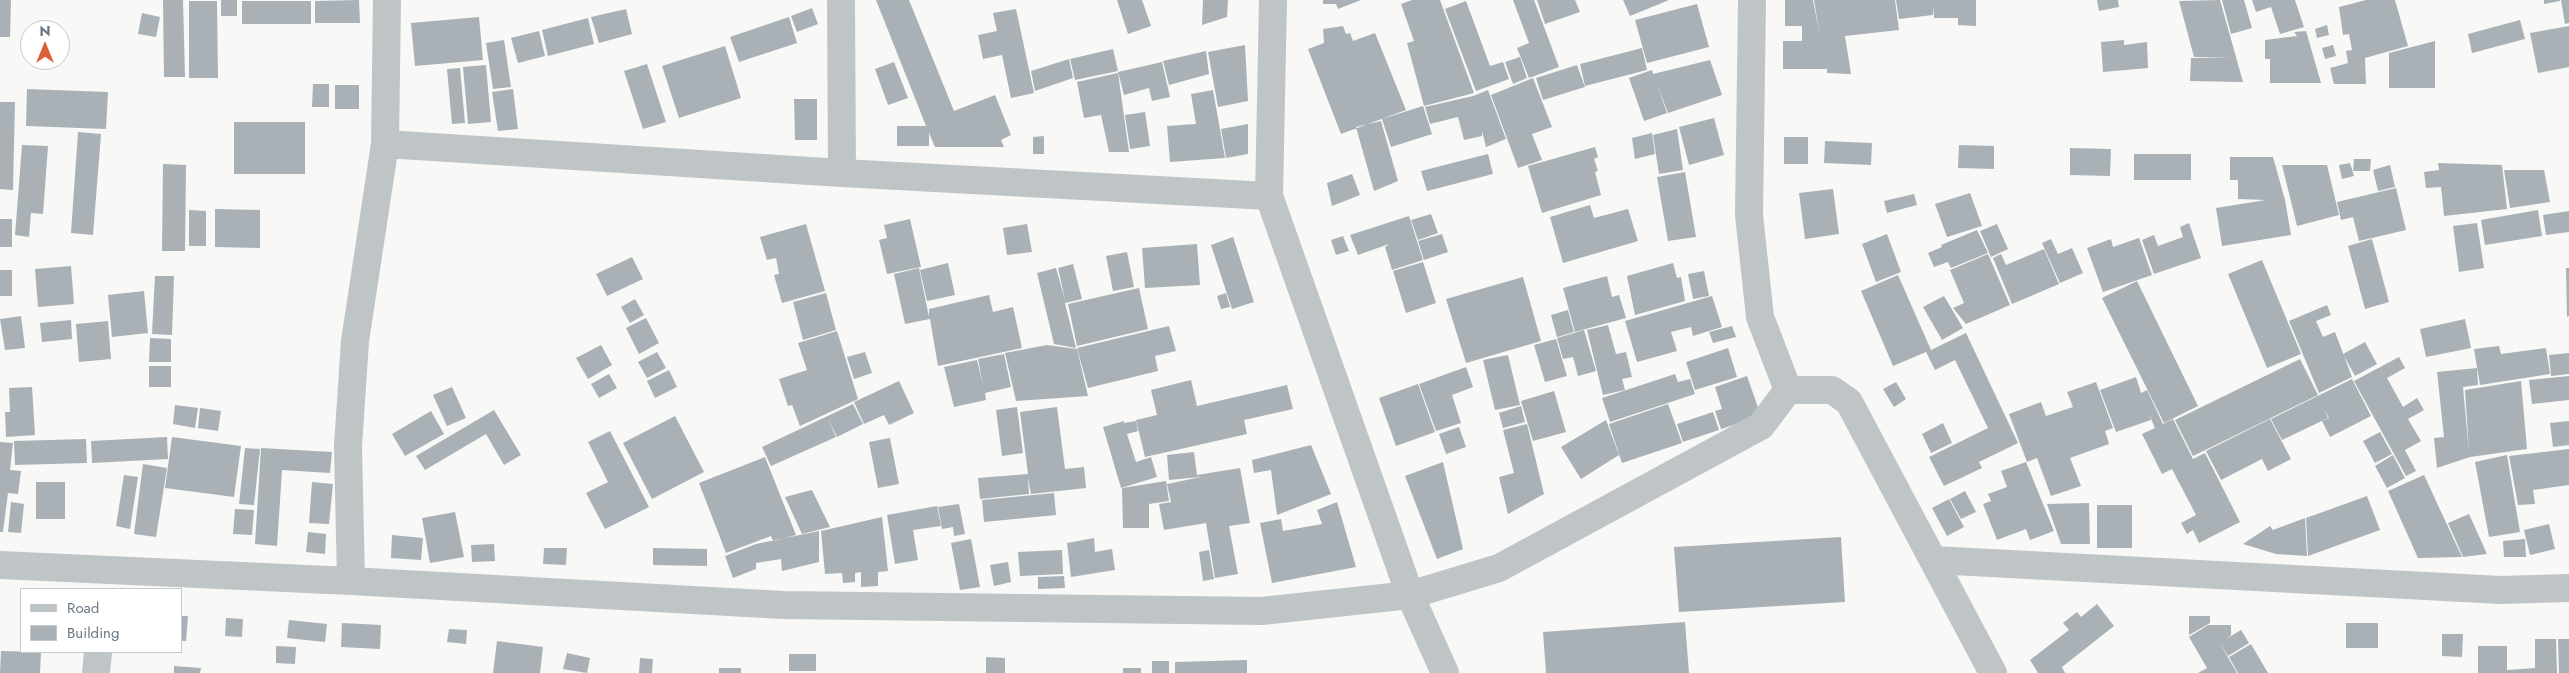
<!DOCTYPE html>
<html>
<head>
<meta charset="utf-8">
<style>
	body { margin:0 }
	#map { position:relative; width:2569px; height:673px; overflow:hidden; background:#f8f8f6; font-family:Jost,sans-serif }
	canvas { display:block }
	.legend { position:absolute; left:20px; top:588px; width:162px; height:65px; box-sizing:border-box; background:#fff; border:1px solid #c3c9ce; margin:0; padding:6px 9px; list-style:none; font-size:15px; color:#697885 }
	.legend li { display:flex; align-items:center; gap:10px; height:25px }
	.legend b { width:25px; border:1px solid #c3c9ce }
	.north { position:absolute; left:20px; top:20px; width:50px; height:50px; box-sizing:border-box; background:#fff; border:1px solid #c3c9ce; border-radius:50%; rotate:0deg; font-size:14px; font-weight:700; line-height:20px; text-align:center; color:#697885 }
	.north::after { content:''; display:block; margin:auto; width:18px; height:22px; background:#db5f34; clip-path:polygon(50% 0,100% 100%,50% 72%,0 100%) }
</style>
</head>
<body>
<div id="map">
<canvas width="2569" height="673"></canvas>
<ul class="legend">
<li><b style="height:6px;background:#bfc4c7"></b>Road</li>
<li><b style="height:14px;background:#a9b1b6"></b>Building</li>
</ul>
<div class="north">N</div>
</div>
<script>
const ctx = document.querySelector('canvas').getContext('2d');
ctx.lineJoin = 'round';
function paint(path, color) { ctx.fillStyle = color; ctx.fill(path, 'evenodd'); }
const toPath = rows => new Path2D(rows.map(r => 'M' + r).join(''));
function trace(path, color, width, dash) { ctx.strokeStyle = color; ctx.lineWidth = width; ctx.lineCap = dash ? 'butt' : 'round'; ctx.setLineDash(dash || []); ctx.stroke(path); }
paint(toPath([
	[0,0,11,0,10,37,0,37],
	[163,0,183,0,185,77,164,77],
	[221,0,237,0,237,16,221,16],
	[359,0,360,23,315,23,315,1],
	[876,0,909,0,954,111,995,95,1011,135,1001,140,1004,147,935,147,929,133,929,146,897,146,897,126,926,126],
	[1117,0,1142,0,1151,26,1128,34],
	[1203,0,1228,0,1227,17,1202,25],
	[1323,0,1361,0,1338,9,1336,4,1323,4],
	[1412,0,1440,0,1474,93,1424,106,1407,43,1414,41,1401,4],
	[1513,0,1534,0,1559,67,1529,78,1517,48,1529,43],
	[1537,0,1575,0,1580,12,1545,24],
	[1623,0,1669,0,1630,16],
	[1785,0,1813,0,1820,36,1814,0,1895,0,1899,30,1845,36,1851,74,1827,73,1827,69,1783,69,1783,41,1802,41,1802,26,1785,26],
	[1896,0,1976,0,1976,26,1958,25,1958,18,1934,18,1934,6,1933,15,1899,19],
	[2097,0,2118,0,2119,7,2099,11],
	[2220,0,2243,82,2190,81,2191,58,2232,58,2194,57,2179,1],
	[2222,0,2244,0,2252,28,2231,34],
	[2252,0,2295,0,2304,27,2280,34,2271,7,2256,12],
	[2366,0,2395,0,2408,46,2365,58,2366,84,2334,84,2330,68,2348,63,2346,51,2352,50,2349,34,2343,35,2339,7],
	[2544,0,2560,0,2560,1,2544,4],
	[2561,0,2569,0,2569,23,2565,24],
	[189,1,217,1,218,78,189,78],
	[242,1,311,1,311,24,242,24],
	[1466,1,1490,66,1503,62,1509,79,1476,91,1445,9],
	[1697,4,1709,47,1647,63,1635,20],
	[812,8,818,24,797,32,791,16],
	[626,9,632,34,599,43,591,17],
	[1016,9,1034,93,1011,98,1002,55,983,59,978,35,997,31,993,13],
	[142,13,160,17,156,37,138,34],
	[479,17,483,60,415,66,411,23],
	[789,17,797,43,739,62,730,37],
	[588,18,594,44,548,56,542,30],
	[2520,20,2525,39,2472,53,2468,34],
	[2327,25,2329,35,2317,38,2315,29],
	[1343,26,1346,34,1350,33,1353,41,1375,33,1406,110,1341,134,1308,49,1324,43,1323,29],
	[2569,26,2569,67,2538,73,2530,33],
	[539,31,545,56,518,63,511,38],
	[2306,31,2321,83,2270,83,2270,59,2265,59,2265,40,2297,36,2294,32],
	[504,40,511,87,493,89,486,43],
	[2124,40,2124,45,2147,42,2148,68,2103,72,2101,42],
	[2435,41,2435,88,2389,88,2389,53],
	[1245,45,1248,101,1218,107,1208,52],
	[2333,45,2336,56,2325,59,2322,48],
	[725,46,741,98,679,118,662,66],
	[1642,48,1647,70,1585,86,1580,64],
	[1113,49,1118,71,1075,80,1070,59],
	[1206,51,1209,74,1169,85,1163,61],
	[1520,57,1527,78,1513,84,1505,62],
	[1069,59,1073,78,1035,91,1031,71],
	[1710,60,1722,95,1668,113,1657,84,1667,113,1644,121,1629,78,1652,70,1653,74],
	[894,62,908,98,888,105,875,69],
	[1162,62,1170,97,1152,101,1149,88,1124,95,1118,72],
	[647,64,666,122,643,129,624,71],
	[486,65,491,122,468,124,463,67],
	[1577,65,1585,87,1543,100,1536,78],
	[460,68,465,123,452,124,447,69],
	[1118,73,1129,152,1109,152,1101,115,1084,118,1077,82],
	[1533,78,1552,127,1532,134,1542,160,1518,168,1491,95],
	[313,84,329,84,329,107,312,107],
	[335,85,359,85,359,109,335,109],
	[27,89,108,92,106,129,26,126],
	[513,89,518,129,498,131,492,92],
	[1213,90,1225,158,1170,162,1167,126,1196,124,1191,94],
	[1488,90,1506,139,1486,147,1482,131,1482,136,1464,140,1458,117,1430,124,1425,107,1473,96],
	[794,99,817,99,817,140,795,140],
	[0,102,15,102,13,190,0,189],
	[1423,106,1432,134,1391,147,1382,119],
	[1145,112,1150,146,1130,149,1125,115],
	[1714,118,1724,155,1689,165,1679,127],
	[1381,121,1398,181,1374,191,1356,127],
	[234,122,305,122,305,174,234,174],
	[1248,124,1248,154,1226,158,1221,129],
	[1677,129,1683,170,1659,174,1653,135],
	[78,132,101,134,93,235,71,233],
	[1652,133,1655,154,1635,159,1632,138],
	[1044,136,1044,154,1033,154,1033,137],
	[1784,137,1808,137,1808,164,1784,164],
	[1825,141,1872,143,1871,165,1824,163],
	[22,145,48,146,43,214,31,213,29,237,15,235],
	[1959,145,1994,146,1994,169,1958,168],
	[1595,147,1598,157,1594,159,1598,171,1595,172,1601,195,1542,213,1528,166],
	[2070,148,2111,149,2110,176,2070,175],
	[1488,154,1493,174,1427,191,1421,171],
	[2134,154,2191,154,2191,180,2134,180],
	[2230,157,2273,157,2285,200,2291,235,2222,246,2216,208,2266,200,2238,199,2238,180,2230,180],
	[2354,159,2371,159,2370,171,2353,171],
	[2350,163,2354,176,2342,179,2339,165],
	[2438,163,2502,165,2507,209,2444,216,2441,187,2426,188,2424,172,2439,170],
	[163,164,186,165,185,251,162,251],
	[2282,165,2327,165,2339,215,2297,226],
	[2390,165,2395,187,2378,191,2373,170],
	[2504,170,2544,170,2550,202,2510,208],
	[1685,172,1696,237,1668,241,1657,177],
	[1352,174,1360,195,1332,206,1327,183],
	[2396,188,2406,230,2359,241,2353,217,2341,220,2337,202],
	[1833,189,1839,234,1805,239,1799,193],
	[1970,193,1982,226,1947,237,1935,204],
	[1914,194,1917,205,1887,213,1884,201],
	[1590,205,1594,218,1628,209,1638,241,1563,263,1550,217],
	[215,209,260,210,260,248,215,247],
	[189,210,206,211,206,246,189,246],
	[2538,210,2542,236,2485,245,2481,220],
	[2569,211,2569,232,2546,235,2543,215],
	[1431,214,1438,233,1418,240,1411,220],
	[1409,216,1423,260,1392,270,1385,247,1389,244,1358,255,1350,235],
	[0,219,12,219,12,247,0,247],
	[910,219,921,267,887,274,879,240,887,238,884,225],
	[2189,223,2201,258,2154,274,2142,240,2154,235,2158,246,2183,237,2180,227],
	[2477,223,2484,268,2459,272,2453,226],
	[806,224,825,291,782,303,774,275,779,274,776,258,767,260,760,237],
	[1027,224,1032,252,1007,255,1003,228],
	[1997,224,2008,249,1991,257,1980,231],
	[1977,230,1988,253,1951,268,1948,262,1934,267,1928,253,1942,247,1941,245],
	[1442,234,1448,252,1424,260,1418,241],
	[1887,234,1901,272,1876,282,1862,244],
	[1343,236,1349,251,1336,255,1331,240],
	[1233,237,1254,302,1232,309,1211,245],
	[2139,238,2152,275,2103,292,2087,248,2111,239,2113,247],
	[2051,239,2058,254,2072,248,2083,273,2060,283,2042,243],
	[2372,239,2389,302,2365,309,2348,246],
	[1197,244,1200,285,1145,288,1142,248],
	[2044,249,2059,284,2012,304,1993,258,2001,254,2006,265],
	[1127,252,1134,287,1113,291,1106,256],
	[1988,254,2010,305,1966,324,1953,308,1964,303,1950,270],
	[632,257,643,279,607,296,596,274],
	[2262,260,2301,354,2267,368,2228,274],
	[1423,262,1436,303,1406,313,1393,271],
	[948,263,955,295,927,301,920,270],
	[1673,263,1677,278,1681,277,1685,301,1635,315,1627,276],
	[1073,264,1082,299,1065,303,1076,348,1054,344,1037,273,1056,268,1065,300,1058,268],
	[71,266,74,304,38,307,35,269],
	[919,268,929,317,929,309,989,295,993,312,1013,307,1022,348,938,366,930,319,905,324,894,274],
	[2566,268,2569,268,2569,316,2567,317],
	[0,270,12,270,12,296,0,296],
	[1704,271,1709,296,1693,299,1688,274],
	[1898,275,1931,350,1966,333,2018,443,1979,462,1982,468,1944,486,1929,457,1988,428,1955,360,1935,370,1926,352,1893,366,1861,291],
	[155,276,174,276,172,335,152,334],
	[1607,276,1612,297,1619,295,1626,318,1575,332,1563,288],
	[1523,277,1541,341,1466,363,1446,299],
	[2137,281,2198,406,2164,423,2102,298],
	[1139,288,1148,329,1077,346,1068,304],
	[144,291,148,333,112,337,108,295],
	[826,293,836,330,803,340,793,302],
	[1226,293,1230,307,1221,309,1217,296],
	[1712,296,1722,327,1693,336,1691,327,1671,332,1677,351,1637,362,1625,321],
	[1944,296,1963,328,1942,340,1923,307],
	[635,299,644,315,630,323,621,307],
	[2327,305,2331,315,2316,321,2323,337,2335,332,2352,377,2319,393,2289,321],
	[1568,310,1574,332,1557,337,1551,315],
	[21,316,25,348,5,350,0,319],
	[646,318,659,343,639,354,626,328],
	[2465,319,2471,348,2426,357,2420,329],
	[71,320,72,339,42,342,40,323],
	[108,321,111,359,79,362,76,324],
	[1608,325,1616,354,1626,352,1632,377,1622,379,1625,390,1603,395,1587,330],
	[1169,326,1176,351,1155,356,1158,371,1088,388,1077,348],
	[1732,326,1736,337,1713,343,1709,332],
	[1584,330,1596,371,1578,376,1573,357,1563,359,1557,338],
	[837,331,858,399,800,426,792,405,788,406,779,379,807,370,798,343],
	[150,338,171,339,171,362,149,362],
	[1556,339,1567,376,1545,382,1534,345],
	[2365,342,2377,364,2355,376,2343,354],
	[601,345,612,365,588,379,576,358],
	[1047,345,1077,349,1088,396,1016,401,1005,353],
	[2499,346,2501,354,2546,348,2550,374,2480,385,2474,349],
	[1728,348,1737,377,1695,390,1686,362],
	[657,352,666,368,647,378,638,362],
	[865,352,872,373,854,379,847,357],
	[2569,353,2569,374,2551,376,2549,355],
	[1004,354,1011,387,985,393,986,400,954,407,944,367,977,360,983,385,978,359],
	[1508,355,1520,405,1495,410,1483,360],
	[2399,357,2405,368,2387,378,2403,407,2417,398,2424,410,2408,419,2421,441,2405,450,2416,471,2406,476,2354,381],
	[2300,359,2318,395,2193,456,2175,420],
	[149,366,171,366,171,387,149,387],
	[1466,367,1473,387,1452,395,1461,423,1436,431,1419,384],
	[2477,368,2478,385,2463,387,2469,452,2465,390,2521,381,2527,449,2470,457,2437,468,2434,438,2444,437,2437,372],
	[669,370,677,387,655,398,647,381],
	[609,374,617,388,599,398,591,384],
	[1675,374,1678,382,1690,379,1695,394,1610,422,1602,398],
	[1747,376,1761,416,1721,429,1715,411,1722,409,1715,387],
	[2569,376,2569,400,2532,404,2529,380],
	[2136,377,2141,393,2147,390,2163,424,2173,419,2193,459,2205,453,2240,522,2199,543,2193,530,2187,534,2181,523,2196,515,2172,469,2162,474,2142,434,2155,428,2149,414,2151,420,2116,432,2100,390],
	[2352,379,2371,416,2330,437,2322,421,2329,418,2324,409,2328,418,2282,440,2271,419],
	[1191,380,1197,406,1287,385,1293,409,1244,420,1247,434,1145,457,1136,420,1157,415,1151,390],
	[899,381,914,413,889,425,884,415,864,424,854,402],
	[1896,382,1906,399,1894,407,1883,389],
	[2096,382,2113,428,2105,431,2109,444,2070,458,2081,486,2051,496,2037,458,2027,462,2009,414,2041,402,2046,416,2073,407,2067,392],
	[1418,384,1435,432,1396,446,1379,398],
	[32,387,35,435,6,437,5,412,10,412,9,388],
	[452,387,466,418,447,426,433,395],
	[1554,391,1566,432,1533,441,1521,401],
	[853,404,863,424,837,437,828,419,836,437,771,466,762,447],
	[1668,404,1682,443,1622,463,1609,424],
	[175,405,198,408,195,428,173,424],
	[1521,406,1525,422,1503,428,1499,413],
	[1017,407,1023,453,1002,456,996,410],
	[1057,407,1065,469,1084,467,1086,488,1031,494,1028,477,1029,494,980,499,978,478,1028,474,1020,412],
	[200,408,221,411,218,431,198,428],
	[494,410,521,455,504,465,486,434,425,470,416,456],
	[431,411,444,434,405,456,392,434],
	[1713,412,1719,430,1683,442,1677,424],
	[675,416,704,472,652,499,623,443],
	[2270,419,2291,459,2268,471,2262,459,2221,480,2206,451],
	[1606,420,1619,455,1581,479,1561,447],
	[1124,421,1124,423,1136,421,1138,431,1127,434,1136,462,1151,457,1157,477,1121,488,1103,427],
	[2569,421,2569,445,2553,447,2550,423],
	[1943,423,1952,443,1931,453,1922,434],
	[1527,424,1544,494,1508,514,1499,477,1514,473,1503,430],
	[1459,427,1466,447,1446,454,1439,434],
	[610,431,649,507,605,529,586,493,608,482,588,442],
	[2380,432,2392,454,2375,463,2363,441],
	[167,437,168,459,92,463,91,441],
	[172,437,241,446,234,497,165,488],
	[890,438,899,484,878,488,869,442],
	[86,439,87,463,15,465,14,441],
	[0,442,13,443,10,470,21,471,18,494,8,493,3,532,0,532],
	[1311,445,1331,494,1277,515,1271,470,1254,473,1252,460],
	[245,448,260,449,254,505,239,504],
	[261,448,332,452,330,473,282,470,277,546,255,544],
	[2569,449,2569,485,2533,490,2535,504,2518,505,2509,456],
	[1194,452,1197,475,1240,468,1250,523,1229,526,1238,574,1215,578,1206,523,1164,530,1159,504,1171,502,1167,484,1201,477,1169,480,1167,455],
	[2393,455,2405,478,2387,488,2375,466],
	[2507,455,2520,532,2489,537,2475,462],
	[765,457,796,535,773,541,771,536,726,553,699,483],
	[1443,462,1463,549,1437,559,1405,476],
	[2026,462,2054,531,2030,540,2026,529,1997,540,1983,504,1991,501,1988,494,2007,487,2001,471],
	[143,464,167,468,156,537,134,534],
	[124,475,138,477,130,529,116,526],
	[2424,475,2462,557,2418,558,2388,491],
	[1166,481,1169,501,1149,504,1149,528,1123,528,1122,488],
	[36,482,65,482,65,519,36,519],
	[312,482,333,484,329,524,309,523],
	[812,490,830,527,802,534,785,497],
	[1965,491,1976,512,1961,519,1950,499],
	[1054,493,1056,515,984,522,982,500],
	[2367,496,2380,530,2308,556,2306,518],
	[1949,499,1964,527,1947,536,1932,508],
	[11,502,24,504,21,533,8,532],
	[1337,502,1356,567,1272,583,1260,523,1281,519,1283,531,1322,524,1317,510],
	[2089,503,2090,544,2061,544,2047,504],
	[959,504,965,534,954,536,953,527,942,529,938,507],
	[2097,505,2132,505,2132,548,2097,548],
	[937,506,941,526,913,530,918,560,895,564,887,515],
	[235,509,254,510,252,535,233,534],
	[455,512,464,557,430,563,422,518],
	[2469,514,2487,554,2463,557,2448,523],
	[882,517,888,571,878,572,878,586,861,587,861,572,855,573,855,582,843,583,842,573,825,574,821,531],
	[2305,518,2307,556,2276,554,2243,544,2270,526,2273,530],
	[2549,524,2555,549,2530,555,2524,530],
	[819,531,819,562,782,571,781,559,756,563,756,569,733,578,725,556,756,544],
	[308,532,326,534,325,554,306,552],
	[392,535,423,538,421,560,391,558],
	[1841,537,1845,602,1679,612,1674,547],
	[1094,538,1095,552,1112,549,1115,570,1071,577,1067,543],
	[971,539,980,587,960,590,951,543],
	[2525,539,2526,557,2504,557,2503,541],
	[494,544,495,561,472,562,471,545],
	[544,548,567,548,566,565,543,564],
	[653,548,707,549,707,566,653,565],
	[1062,550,1063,574,1020,576,1018,552],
	[1209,550,1214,579,1203,581,1199,552],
	[1008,562,1011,582,994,586,990,565],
	[1064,576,1065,588,1038,589,1038,577],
	[2097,604,2114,626,2062,667,2065,673,2038,673,2030,660,2069,630,2063,623,2077,612,2081,617],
	[181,616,188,616,186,641,181,641],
	[2189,616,2210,616,2210,623,2189,635],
	[226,618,243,619,242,637,225,636],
	[289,620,327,624,325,642,287,638],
	[1685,622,1689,673,1546,673,1543,632],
	[342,623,381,625,380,649,341,647],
	[2346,623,2378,623,2378,648,2346,648],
	[2208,625,2231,625,2231,635,2226,639,2241,630,2249,643,2228,656,2219,642,2237,673,2198,673,2207,668,2189,637],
	[449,629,467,630,466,644,447,642],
	[2442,634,2463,634,2462,657,2442,656],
	[2535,639,2556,639,2557,673,2478,673,2478,646,2507,646,2507,670,2535,668],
	[2558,639,2569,639,2569,673,2559,673],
	[497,641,543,647,540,673,493,673],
	[2251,644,2268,673,2238,673,2229,657],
	[276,646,296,647,295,664,276,663],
	[1,651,41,652,40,673,0,673],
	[567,653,590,658,587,673,563,669],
	[789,654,816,654,816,671,789,671],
	[986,657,1005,658,1005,673,986,673],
	[640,658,653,659,652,673,639,673],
	[1247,660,1247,673,1175,673,1175,662],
	[1152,661,1169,661,1169,673,1152,673],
	[174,666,201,668,200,673,174,673],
	[719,668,741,668,741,673,719,673],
	[1123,668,1141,668,1141,673,1123,673]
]), '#a9b1b6');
trace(toPath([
	[841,0,842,173],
	[1273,0,1269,196,1410,595,1445,673],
	[1752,0,1749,215,1760,317,1788,390],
	[385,144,842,173,1269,196],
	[1788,390,1832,390,1849,402,1993,673],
	[1934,560,2501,590,2569,588],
	[0,565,351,581,783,605,1262,611,1410,595,1499,568,1761,426,1788,390],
	[351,581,348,446,355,341,385,144,387,0],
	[96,673,98,652]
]), '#bfc4c7', 28);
</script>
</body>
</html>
